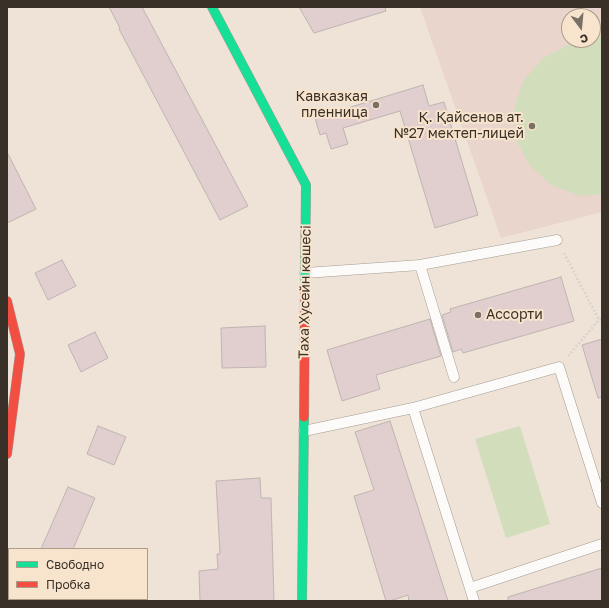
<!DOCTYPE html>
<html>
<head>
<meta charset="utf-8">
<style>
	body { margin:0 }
	#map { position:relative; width:609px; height:608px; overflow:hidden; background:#eee3d6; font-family:"Golos Text",sans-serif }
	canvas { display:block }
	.frame { position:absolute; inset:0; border:8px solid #393128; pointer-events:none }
	.legend { position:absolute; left:8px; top:548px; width:140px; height:52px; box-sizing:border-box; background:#f8e4cc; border:1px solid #ac9c8a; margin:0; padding:5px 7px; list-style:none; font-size:12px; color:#393128 }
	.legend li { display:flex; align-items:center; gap:8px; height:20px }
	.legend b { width:20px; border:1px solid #ac9c8a }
	.north { position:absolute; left:561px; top:8px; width:40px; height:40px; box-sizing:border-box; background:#f8e4cc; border:1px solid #ac9c8a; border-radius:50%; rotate:164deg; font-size:11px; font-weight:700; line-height:16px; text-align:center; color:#393128 }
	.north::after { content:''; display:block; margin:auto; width:14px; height:18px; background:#786f65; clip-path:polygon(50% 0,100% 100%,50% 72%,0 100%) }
</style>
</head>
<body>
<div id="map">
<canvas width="609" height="608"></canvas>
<div class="frame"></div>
<ul class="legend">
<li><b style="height:5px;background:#16e098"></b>Свободно</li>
<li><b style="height:5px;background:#f24e42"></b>Пробка</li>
</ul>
<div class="north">С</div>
</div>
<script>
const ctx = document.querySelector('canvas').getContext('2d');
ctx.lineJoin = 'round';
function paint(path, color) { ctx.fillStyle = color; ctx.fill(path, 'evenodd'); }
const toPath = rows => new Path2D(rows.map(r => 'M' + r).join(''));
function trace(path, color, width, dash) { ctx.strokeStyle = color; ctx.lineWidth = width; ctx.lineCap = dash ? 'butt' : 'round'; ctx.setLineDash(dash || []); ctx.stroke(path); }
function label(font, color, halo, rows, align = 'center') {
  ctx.font = font + ' "Golos Text",sans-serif'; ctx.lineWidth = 4; ctx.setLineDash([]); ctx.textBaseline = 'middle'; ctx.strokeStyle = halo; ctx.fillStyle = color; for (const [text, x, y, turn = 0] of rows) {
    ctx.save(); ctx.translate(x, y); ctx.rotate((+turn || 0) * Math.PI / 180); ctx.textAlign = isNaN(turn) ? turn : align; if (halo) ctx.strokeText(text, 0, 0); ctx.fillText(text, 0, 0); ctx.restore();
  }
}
paint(toPath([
	[420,7,602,7,602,212,501,238],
	[569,16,593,16,593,40,569,40]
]), '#e9d5cc');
paint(toPath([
	[602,35,602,194,581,196,553,186,530,166,516,140,514,109,523,81,543,58,570,44,584,40,593,40,593,37],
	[520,426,550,524,506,538,475,439]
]), '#d2ddbc');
const building = toPath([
	[109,7,142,7,248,206,220,220,119,29,120,28,109,7],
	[299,7,385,7,386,11,314,33,299,7],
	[423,85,429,106,444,102,478,215,435,228,400,111,343,128,348,144,331,149,326,133,320,135,315,118,423,85],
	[7,152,36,209,7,223,7,152],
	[62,260,76,286,48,300,35,273,62,260],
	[561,277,574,321,463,353,461,349,453,352,442,315,451,312,450,309,561,277],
	[430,319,441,356,376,375,380,389,342,401,327,350,430,319],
	[265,326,266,367,222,368,221,328,265,326],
	[95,332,108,358,81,372,68,345,95,332],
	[602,339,602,397,598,398,582,345,602,339],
	[390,421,448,601,409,601,408,595,390,601,386,601,354,496,374,490,355,432,390,421],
	[98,426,126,437,114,465,87,454,98,426],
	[260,478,261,498,271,498,274,601,200,601,199,571,218,569,217,554,220,554,216,481,260,478],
	[68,487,95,498,73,549,41,549,68,487],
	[602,568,602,601,508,601,508,597,602,568]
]);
paint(building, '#e1cecf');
trace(building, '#beb4b1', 1);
const lane = toPath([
	[420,265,557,240],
	[305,273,420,265,454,377],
	[413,408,474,601],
	[304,431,413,408,559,367,602,503],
	[470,588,602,544]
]);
const fast = toPath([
	[212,7,306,185,305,286],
	[302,601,304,417]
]);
const jam = toPath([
	[7,301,20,354,7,454],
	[304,417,305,286]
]);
trace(lane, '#a39b91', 11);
trace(fast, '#a39b91', 10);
trace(jam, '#a39b91', 10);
trace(toPath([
	[564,253,599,320,602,319],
	[568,356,599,320]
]), '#d7d4d0', 2.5, [2, 2]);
trace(lane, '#fcfbf9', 10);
trace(fast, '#16e098', 9);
trace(jam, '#f24e42', 9);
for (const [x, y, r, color] of [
	[376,105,4,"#786f65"],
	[532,126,4,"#786f65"],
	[478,315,4,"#786f65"]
]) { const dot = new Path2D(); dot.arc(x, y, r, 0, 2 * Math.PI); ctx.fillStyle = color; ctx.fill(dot); trace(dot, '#f8e4cc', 1.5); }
label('14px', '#393128', '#f8e4cc', [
	["Кавказкая",368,97],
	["пленница",368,113],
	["Қ. Қайсенов ат.",524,118],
	["№27 мектеп-лицей",524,134],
	["Ассорти",486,315,"left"]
], 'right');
label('14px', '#393128', '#f8e4cc', [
	["Таха Хусейн көшесі",305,292,-89]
]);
</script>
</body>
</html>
